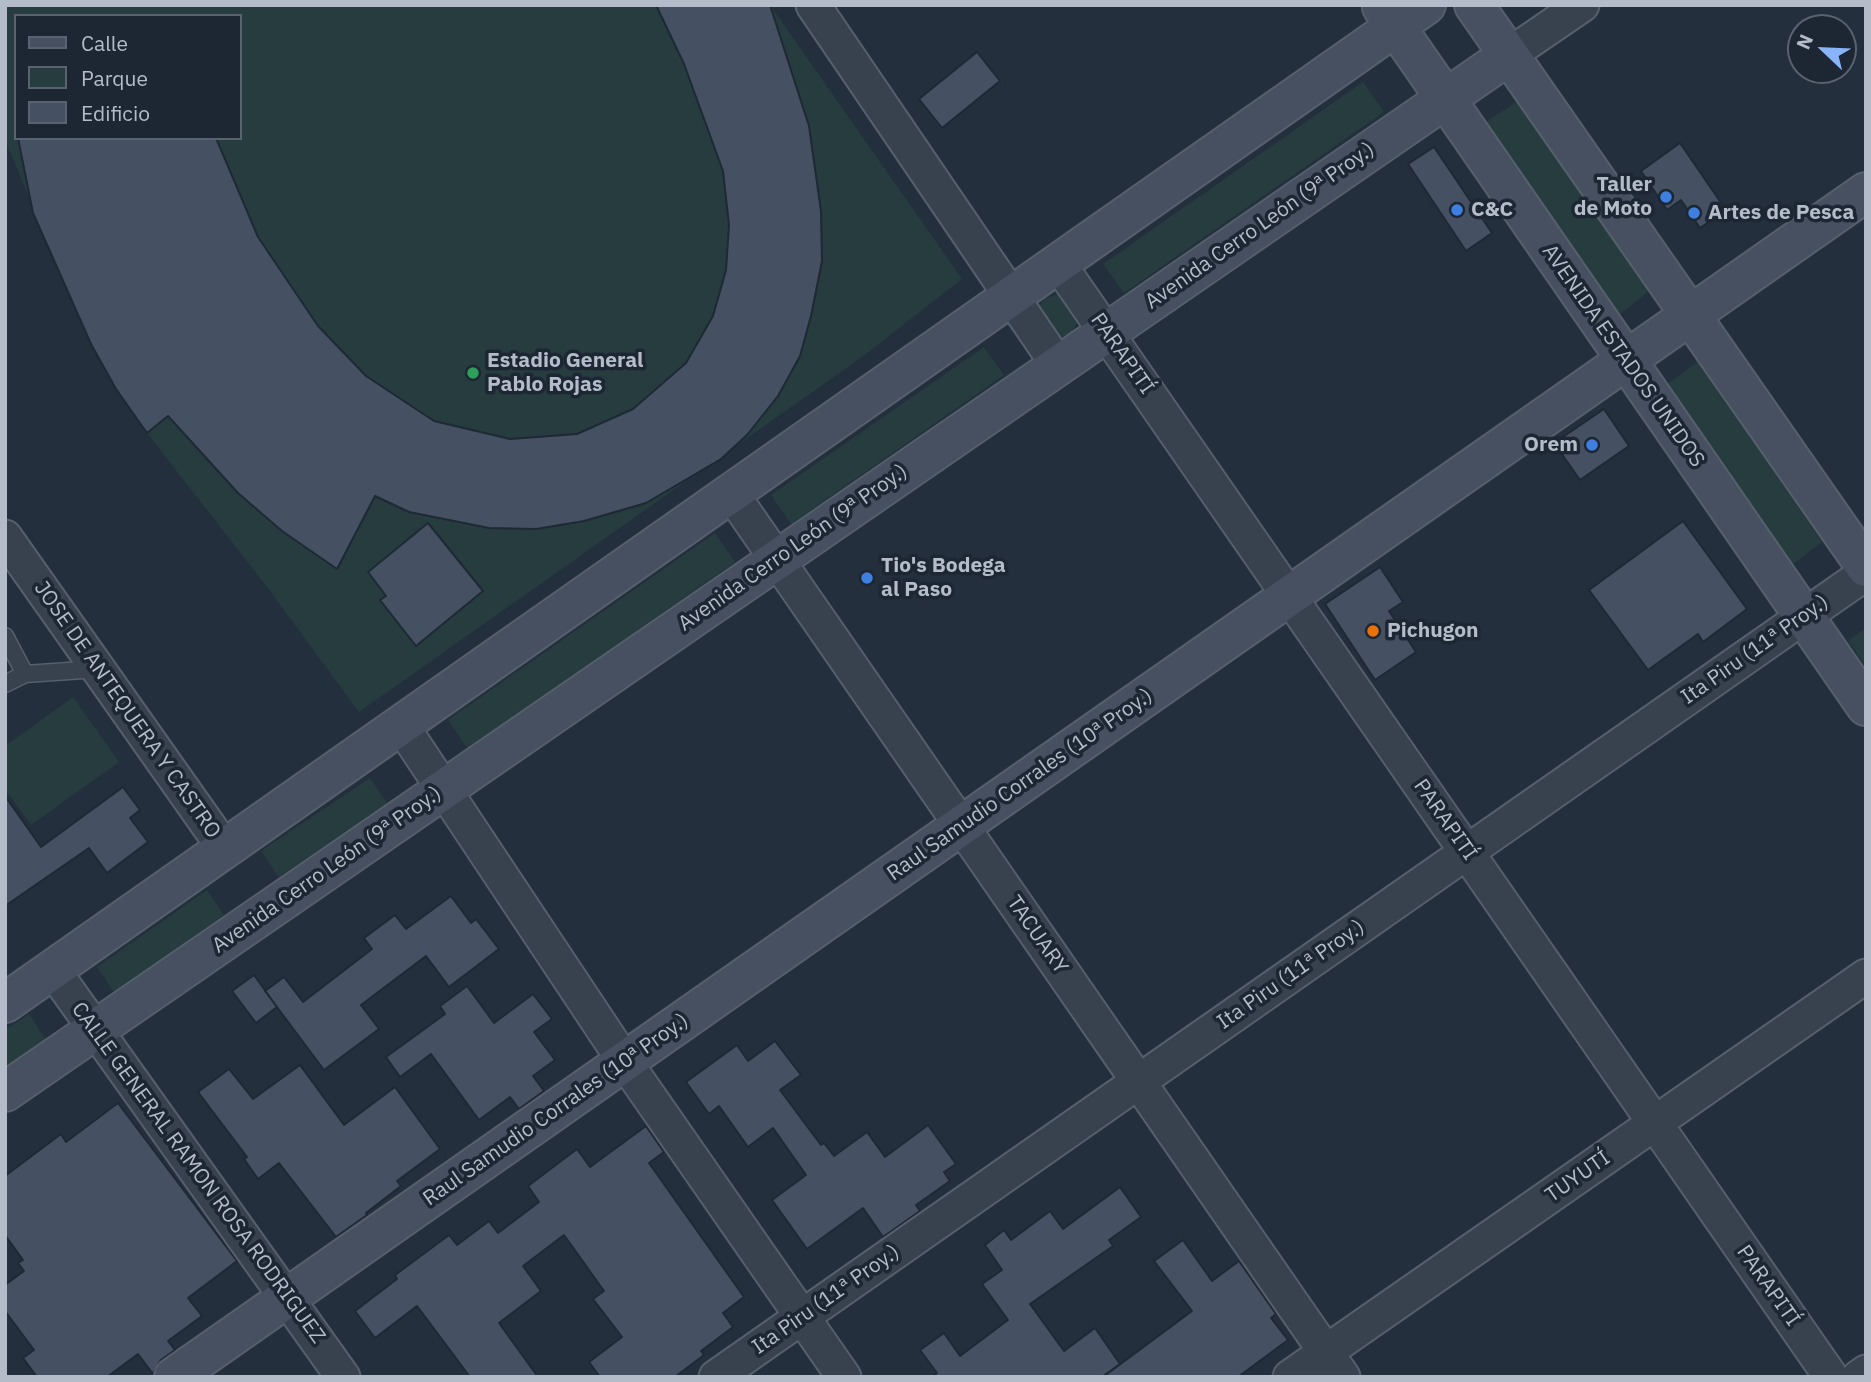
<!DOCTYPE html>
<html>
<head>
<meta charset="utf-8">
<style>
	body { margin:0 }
	#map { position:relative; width:1871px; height:1382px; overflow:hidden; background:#242f3e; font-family:"IBM Plex Sans",sans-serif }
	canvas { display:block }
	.frame { position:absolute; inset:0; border:7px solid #b4bcc9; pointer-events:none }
	.legend { position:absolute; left:14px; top:14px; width:228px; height:126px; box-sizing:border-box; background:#1d2633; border:2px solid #59626f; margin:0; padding:9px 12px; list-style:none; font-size:21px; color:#b4bcc9 }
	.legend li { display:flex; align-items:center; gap:14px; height:35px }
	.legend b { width:35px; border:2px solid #59626f }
	.north { position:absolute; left:1787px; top:14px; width:70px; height:70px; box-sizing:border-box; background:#1d2633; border:2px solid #59626f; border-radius:50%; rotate:293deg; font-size:19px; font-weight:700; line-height:28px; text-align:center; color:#b4bcc9 }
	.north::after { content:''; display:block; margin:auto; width:24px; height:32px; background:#8ab4f8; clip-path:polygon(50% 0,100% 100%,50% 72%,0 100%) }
</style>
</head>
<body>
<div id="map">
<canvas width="1871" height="1382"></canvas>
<div class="frame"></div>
<ul class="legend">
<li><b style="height:9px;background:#465061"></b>Calle</li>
<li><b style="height:19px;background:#263c3f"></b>Parque</li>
<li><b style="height:19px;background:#455162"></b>Edificio</li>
</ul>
<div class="north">N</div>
</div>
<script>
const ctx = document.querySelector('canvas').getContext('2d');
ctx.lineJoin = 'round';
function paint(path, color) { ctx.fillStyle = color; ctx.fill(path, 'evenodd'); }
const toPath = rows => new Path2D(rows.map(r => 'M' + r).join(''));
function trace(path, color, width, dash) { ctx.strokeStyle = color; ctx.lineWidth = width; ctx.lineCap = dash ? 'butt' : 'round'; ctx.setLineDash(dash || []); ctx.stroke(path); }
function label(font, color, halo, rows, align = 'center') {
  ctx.font = font + ' "IBM Plex Sans",sans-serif'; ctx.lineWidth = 7; ctx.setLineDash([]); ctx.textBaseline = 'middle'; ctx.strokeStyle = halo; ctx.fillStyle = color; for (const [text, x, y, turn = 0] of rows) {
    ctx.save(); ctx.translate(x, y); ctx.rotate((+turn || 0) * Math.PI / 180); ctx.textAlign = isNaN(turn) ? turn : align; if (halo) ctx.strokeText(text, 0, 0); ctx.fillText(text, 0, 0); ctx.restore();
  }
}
paint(toPath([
	[5,5,770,5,962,279,862,357,359,712,267,587,147,433,116,389,91,344,5,140],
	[16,16,240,16,240,138,16,138],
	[1363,82,1384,112,1124,293,1103,264],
	[1518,101,1649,291,1619,315,1484,123],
	[1059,294,1066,296,1078,321,1071,333,1058,338,1036,310,1045,298],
	[984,347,1004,375,791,524,771,495],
	[1698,362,1822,542,1793,564,1667,384],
	[715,533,735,562,468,749,448,720],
	[1866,628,1866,666,1848,641],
	[73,697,119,762,31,825,5,789,5,746],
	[370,778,387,803,279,877,261,851],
	[207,890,224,915,114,992,97,967],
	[29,1014,46,1040,5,1068,5,1030]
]), '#263c3f');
const building = toPath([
	[656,5,770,5,809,126,821,211,822,261,811,316,800,356,778,396,747,435,721,459,646,503,584,521,536,529,489,528,409,512,375,496,337,569,282,531,238,493,168,416,147,433,116,389,91,344,33,213,18,138,216,138,258,237,318,326,366,376,434,421,510,439,577,434,633,409,686,363,713,316,726,270,729,225,723,171,684,64,656,5],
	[977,52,1000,81,942,128,919,99,977,52],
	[1680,143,1726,210,1700,228,1681,200,1667,210,1641,171,1680,143],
	[1434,147,1492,233,1466,251,1408,164,1434,147],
	[1604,409,1629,446,1580,480,1554,443,1604,409],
	[1683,521,1747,609,1703,642,1698,634,1648,670,1589,590,1683,521],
	[428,523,483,591,416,646,380,600,386,596,368,572,428,523],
	[1380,567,1403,602,1389,611,1416,652,1375,680,1325,604,1380,567],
	[123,787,140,810,130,818,148,842,107,873,89,848,5,906,5,796,41,847,123,787],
	[451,896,471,923,476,919,499,949,449,987,426,956,361,1005,379,1029,324,1070,265,991,284,977,303,1002,372,949,364,938,395,915,406,929,451,896],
	[254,975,277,1007,256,1023,232,991,254,975],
	[467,986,494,1023,533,994,552,1019,534,1032,555,1060,533,1076,544,1091,519,1109,510,1097,479,1120,431,1054,400,1077,386,1057,445,1014,440,1006,467,986],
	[775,1041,801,1075,780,1090,821,1145,824,1143,834,1156,867,1132,885,1157,928,1125,956,1164,944,1172,950,1181,916,1205,920,1211,883,1237,863,1208,807,1249,772,1200,806,1175,773,1128,748,1147,719,1106,709,1114,686,1082,737,1045,748,1061,775,1041],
	[300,1065,344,1125,395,1087,440,1149,397,1181,401,1186,366,1213,367,1215,336,1237,279,1163,258,1179,244,1159,247,1157,198,1092,229,1069,253,1099,300,1065],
	[118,1103,237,1261,188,1298,202,1316,168,1341,175,1350,161,1360,153,1374,138,1354,107,1377,37,1377,23,1358,34,1350,5,1311,5,1285,24,1271,18,1263,23,1260,5,1235,5,1176,61,1134,66,1142,118,1103],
	[646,1126,664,1152,649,1163,744,1297,723,1313,733,1327,701,1351,704,1355,675,1377,600,1377,589,1362,622,1337,593,1299,604,1291,564,1235,523,1266,541,1291,499,1323,538,1377,470,1377,417,1306,375,1338,355,1311,397,1279,395,1275,449,1235,457,1245,489,1221,498,1233,539,1202,528,1186,577,1149,590,1167,646,1126],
	[1120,1187,1141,1217,1109,1240,1113,1246,1030,1304,1064,1351,1095,1328,1120,1364,1102,1377,932,1377,937,1373,920,1350,944,1333,960,1356,1008,1320,982,1284,1002,1270,985,1245,1004,1230,1011,1240,1050,1211,1063,1229,1120,1187],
	[1183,1240,1212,1281,1239,1261,1276,1314,1271,1318,1288,1340,1238,1377,1103,1377,1192,1311,1154,1261,1183,1240]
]);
paint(building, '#455162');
trace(building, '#1f2835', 2);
const lane = toPath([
	[5,636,25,674],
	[5,684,25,674,98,669]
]);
const street = toPath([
	[813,5,1058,365],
	[1509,55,1582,5],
	[1058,263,1831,1377],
	[731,493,1343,1377],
	[5,537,225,849],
	[401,725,625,1062,844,1377],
	[53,970,343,1377],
	[716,1377,1866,573],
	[1290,1377,1866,976],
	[1859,1377,1866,1372]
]);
const secondary = toPath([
	[1474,5,1866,567],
	[1382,7,1866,706],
	[5,1003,1426,5],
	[5,1092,1509,55],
	[174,1377,1866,192]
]);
trace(lane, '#565f6c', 19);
trace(street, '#565f6c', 37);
trace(secondary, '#565f6c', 42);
trace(lane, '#38414e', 16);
trace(street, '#38414e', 33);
trace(secondary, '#465061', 38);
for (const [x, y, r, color] of [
	[1666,197,7,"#3f7fe0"],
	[1457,210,7,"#3f7fe0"],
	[1694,213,7,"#3f7fe0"],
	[473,373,7,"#2e9e5b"],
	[1592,445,7,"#3f7fe0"],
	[867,578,7,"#3f7fe0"],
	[1373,631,7,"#e8710a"]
]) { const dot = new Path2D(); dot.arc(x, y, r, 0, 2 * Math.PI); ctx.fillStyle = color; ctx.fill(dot); trace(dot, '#1d2633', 2.5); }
label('bold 21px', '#b4bcc9', '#1d2633', [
	["Taller",1652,185,"right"],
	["de Moto",1652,209,"right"],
	["C&C",1471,210],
	["Artes de Pesca",1708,213],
	["Estadio General",487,361],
	["Pablo Rojas",487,385],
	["Orem",1578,445,"right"],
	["Tio's Bodega",881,566],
	["al Paso",881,590],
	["Pichugon",1387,631]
], 'left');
label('21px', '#b4bcc9', '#1d2633', [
	["Avenida Cerro León (9ª Proy.)",1260,226,-35],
	["PARAPITÍ",1122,354,55],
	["AVENIDA ESTADOS UNIDOS",1623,356,55],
	["Avenida Cerro León (9ª Proy.)",793,548,-35],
	["Ita Piru (11ª Proy.)",1755,650,-35],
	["JOSE DE ANTEQUERA Y CASTRO",127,710,55],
	["Raul Samudio Corrales (10ª Proy.)",1020,785,-35],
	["PARAPITÍ",1445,820,55],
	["Avenida Cerro León (9ª Proy.)",327,870,-35],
	["TACUARY",1037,935,55],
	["Ita Piru (11ª Proy.)",1291,975,-35],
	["Raul Samudio Corrales (10ª Proy.)",556,1110,-35],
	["CALLE GENERAL RAMON ROSA RODRIGUEZ",198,1173,54],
	["TUYUTÍ",1578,1177,-35],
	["PARAPITÍ",1768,1286,55],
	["Ita Piru (11ª Proy.)",826,1300,-35]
]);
</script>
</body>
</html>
